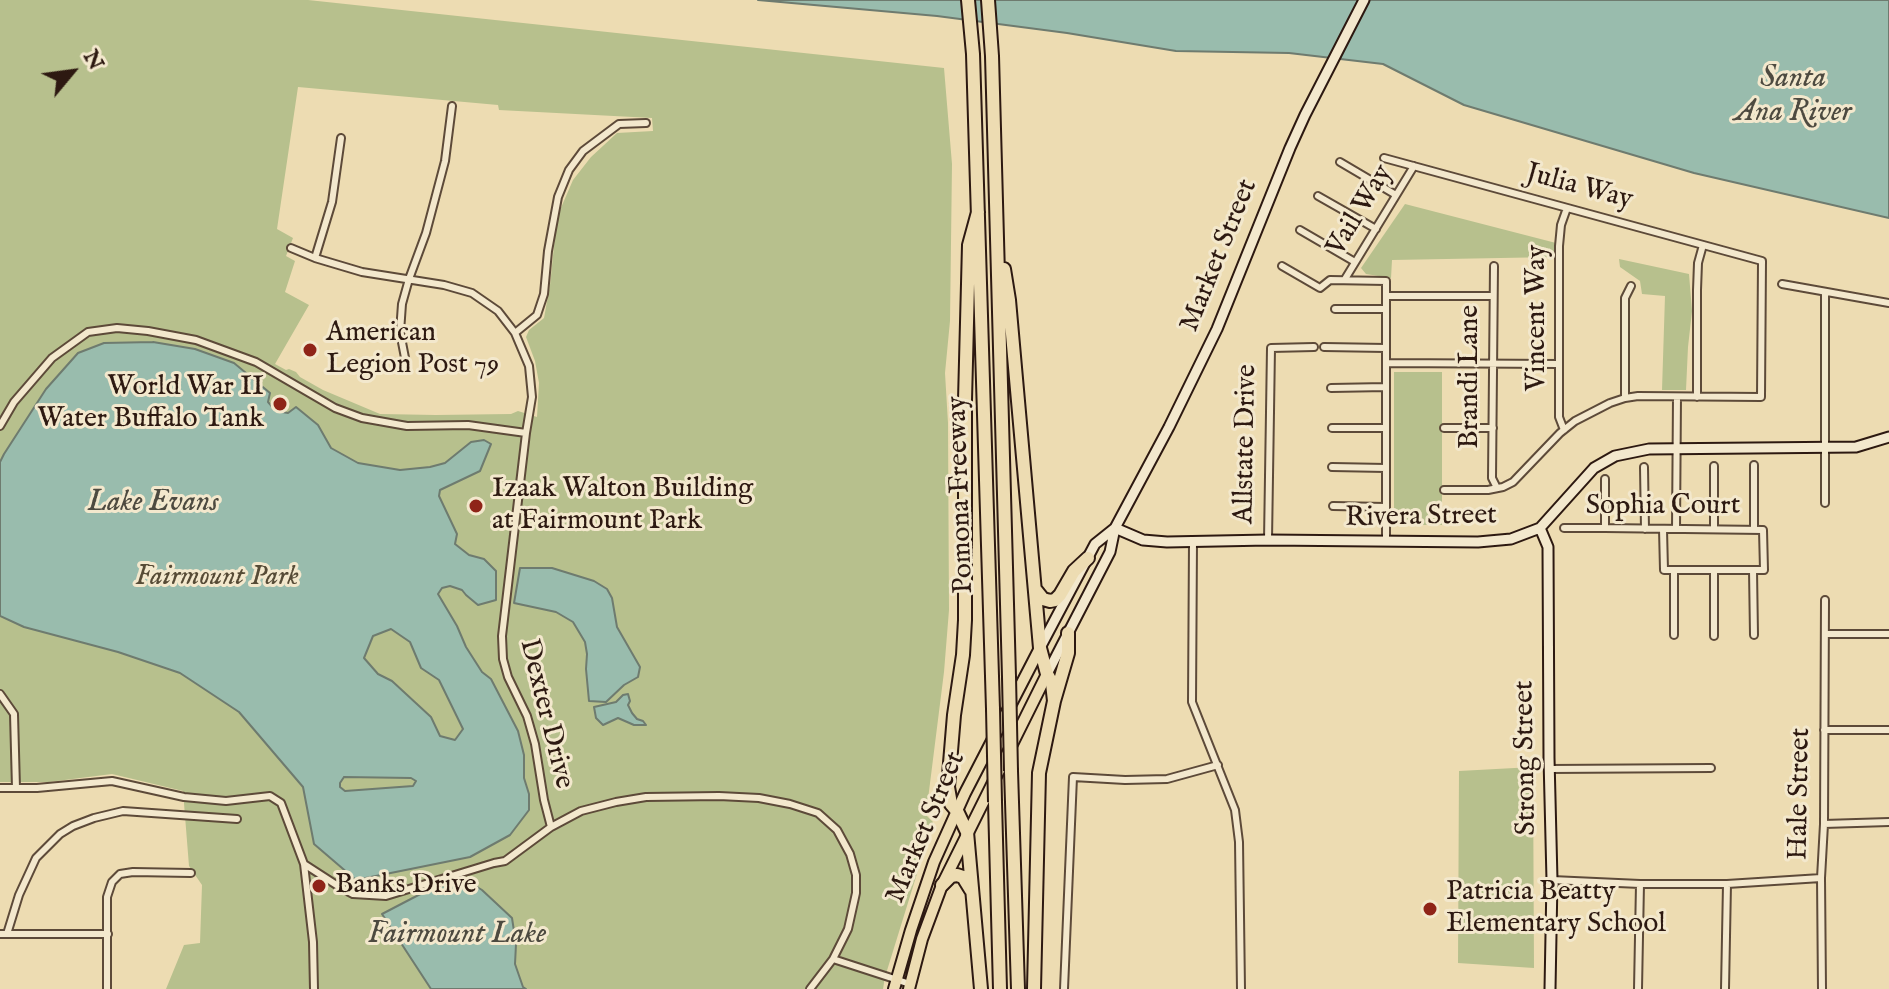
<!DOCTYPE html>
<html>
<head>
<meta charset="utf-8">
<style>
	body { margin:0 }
	#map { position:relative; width:1889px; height:989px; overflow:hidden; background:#eddcb2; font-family:"IM FELL English",serif }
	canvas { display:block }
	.north { position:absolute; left:32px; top:32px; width:80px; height:80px; -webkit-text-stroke:6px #f3e8cd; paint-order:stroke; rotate:61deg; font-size:22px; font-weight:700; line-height:32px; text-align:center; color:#2d1911 }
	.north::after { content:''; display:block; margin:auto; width:28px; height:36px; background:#2d1911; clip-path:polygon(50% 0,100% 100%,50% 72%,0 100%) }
</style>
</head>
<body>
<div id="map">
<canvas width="1889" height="989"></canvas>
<div class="north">N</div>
</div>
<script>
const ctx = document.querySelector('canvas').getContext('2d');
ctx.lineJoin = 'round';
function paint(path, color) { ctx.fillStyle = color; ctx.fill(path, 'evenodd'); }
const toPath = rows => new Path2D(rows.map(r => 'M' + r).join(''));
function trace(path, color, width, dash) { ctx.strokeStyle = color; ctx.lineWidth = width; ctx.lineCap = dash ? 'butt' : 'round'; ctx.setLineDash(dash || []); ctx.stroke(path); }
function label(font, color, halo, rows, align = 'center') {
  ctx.font = font + ' "IM FELL English",serif'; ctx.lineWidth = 6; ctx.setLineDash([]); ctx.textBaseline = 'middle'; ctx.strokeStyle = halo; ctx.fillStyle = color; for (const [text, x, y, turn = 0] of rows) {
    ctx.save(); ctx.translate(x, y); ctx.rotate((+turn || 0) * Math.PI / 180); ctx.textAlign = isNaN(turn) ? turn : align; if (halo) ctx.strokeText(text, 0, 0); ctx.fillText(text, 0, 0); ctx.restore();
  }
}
paint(toPath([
	[0,0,308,0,944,68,952,164,950,321,945,373,948,423,949,610,944,672,927,807,927,816,933,822,885,977,883,989,166,989,184,945,200,943,202,885,189,866,183,791,112,774,49,782,0,782],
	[298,87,498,105,499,110,652,118,653,131,617,133,591,157,573,180,557,217,550,285,544,318,529,330,526,337,535,361,539,383,537,417,518,411,511,414,436,415,380,414,323,390,300,377,296,372,289,369,286,370,275,364,309,305,285,292,295,261,286,256,293,238,277,229],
	[1405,204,1556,243,1555,257,1392,260,1391,278,1366,274,1361,268],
	[1619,259,1689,274,1692,311,1688,347,1686,390,1662,390,1665,296,1642,294,1640,281,1620,267],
	[1394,372,1442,372,1442,525,1394,525],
	[1533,767,1534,968,1458,963,1459,771]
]), '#b7c08d');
const water = toPath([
	[758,0,1889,0,1889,218,1694,173,1464,105,1383,64,1289,53,1176,51,1067,33,937,16,758,0],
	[153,342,195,349,234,363,270,393,268,402,276,411,288,413,296,407,318,425,331,448,358,463,400,470,430,467,445,463,471,442,484,440,491,444,480,471,440,490,439,496,457,534,455,544,469,555,484,559,496,571,496,600,478,605,466,595,462,590,450,586,442,588,438,594,457,626,466,647,482,672,491,679,518,731,524,755,524,778,529,794,529,810,510,835,470,857,356,880,314,844,303,787,239,712,180,673,118,652,24,627,0,616,0,462,4,454,46,389,78,353,104,343,153,342],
	[391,629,410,642,421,668,439,680,463,729,455,740,440,736,431,717,392,681,378,674,364,658,373,636,391,629],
	[344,777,411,778,416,781,413,786,345,791,340,787,340,783,344,777],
	[520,568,552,568,594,581,607,589,612,598,617,627,640,667,638,677,624,685,606,702,589,701,586,669,587,654,585,642,573,622,556,612,514,603,520,568],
	[628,694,630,701,628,705,632,713,637,719,643,721,646,725,634,725,618,718,603,725,596,718,594,707,616,702,623,695,628,694],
	[466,880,482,890,512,918,516,944,515,964,523,987,526,989,431,989,382,914,430,889,466,880]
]);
paint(water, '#99bcad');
trace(water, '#6e7b6f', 2);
const street = toPath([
	[1384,158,1762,261,1761,397,1638,396,1625,398,1610,403,1575,421,1560,433,1513,482,1503,487,1488,490,1444,490],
	[1340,162,1396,195],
	[1318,196,1376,229],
	[1300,230,1355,262],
	[291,248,315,258,362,272,444,285,472,293,498,311,515,333],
	[315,258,332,202,341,138],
	[1282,266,1320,288,1330,280,1386,281,1386,541],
	[1494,266,1492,478,1497,488],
	[1345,279,1414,166],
	[1782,284,1889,303],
	[1386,296,1493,296],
	[1335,309,1386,309],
	[1324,347,1386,348],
	[406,363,400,332,402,304,409,279,426,233,445,161,452,106],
	[1386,363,1559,364],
	[1331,388,1386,387],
	[1697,397,1697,290,1698,263,1703,245],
	[1625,398,1625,298,1631,286],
	[0,426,14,402,52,358,88,332,117,328,148,331,196,340,256,362,335,408,362,418,407,426,468,425,526,433],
	[1332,428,1386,428],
	[1444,428,1493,428],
	[1564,430,1559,417,1559,246,1561,225,1567,208],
	[1754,465,1754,530],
	[1332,467,1386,468],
	[1644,467,1645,529],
	[1825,503,1825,293],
	[1333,506,1386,507],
	[1564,528,1605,528,1763,530,1764,570,1664,570,1663,529],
	[1605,528,1605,479],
	[1676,529,1677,397],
	[1714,529,1714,466],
	[1268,540,1271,348,1314,347],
	[1193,542,1192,702,1235,810,1239,842,1241,989],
	[1674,570,1674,635],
	[1753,570,1754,635],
	[1825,634,1889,634],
	[1714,636,1714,570],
	[0,694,14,714,16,788],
	[1824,730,1889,730],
	[1549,769,1711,768],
	[0,788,37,788,112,781,184,797,226,801,270,796,281,803,304,864,313,942,314,989],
	[1824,824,1889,822],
	[551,827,544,800,535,744,527,716,508,677,503,659,502,636,526,433,532,397,529,366,515,333,537,315,544,294,548,251,558,197,569,170,583,151,619,124,646,123],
	[304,864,338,886,353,894,386,896,494,863,505,861,551,827,581,811,616,802,646,797,719,796,759,798,790,804,818,813,837,830,850,854,856,875,856,893,848,929,833,959,810,989],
	[1552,880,1640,884,1727,884,1821,878],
	[0,934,108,934],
	[7,934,19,895,36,858,60,834,73,826,94,818,123,811,237,819],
	[833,959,910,984],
	[107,989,107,897,112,882,120,874,133,872,191,873],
	[1064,989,1073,777,1125,780,1167,779,1218,765],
	[1638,989,1640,884],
	[1725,989,1727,884],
	[1822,989,1821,878,1824,824,1825,600]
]);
const secondary = toPath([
	[1115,528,1143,540,1167,542,1268,540,1478,542,1511,539,1540,528,1594,468,1615,456,1649,449,1856,447,1889,437],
	[1540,528,1548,547,1549,758,1552,880,1550,989],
	[1041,646,1095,544,1115,528],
	[1047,674,1110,552,1115,528,1169,427,1217,329,1290,148,1305,115,1364,0]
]);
const primary = toPath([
	[894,989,911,930,934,862,965,793,1040,648],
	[909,989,922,939,942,885,1047,674]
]);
const highway = toPath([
	[968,0,973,54,993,709],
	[988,0,992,56,1009,677],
	[978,212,969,245,965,400,965,620,963,655,954,715,948,787,951,804,957,811,967,832,981,989],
	[1004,269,1009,300,1040,648,1047,674,1052,683,1054,701],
	[1035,589,1043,599,1050,601,1055,600,1060,595,1074,571,1088,558],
	[1011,771,1018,989],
	[995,802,1000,989],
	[942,885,951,876,957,875,963,877,971,890],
	[1034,989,1039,773,1054,701,1068,653,1068,633]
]);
trace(street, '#5d4a39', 10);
trace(secondary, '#2d1911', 13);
trace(primary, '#2d1911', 14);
trace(highway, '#2d1911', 16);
trace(street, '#f3e8cd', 6);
trace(secondary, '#f3e8cd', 9);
trace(primary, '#eddcb2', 10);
trace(highway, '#eddcb2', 12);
const highwayBridge = toPath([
	[1009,677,1011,771],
	[993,709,995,802]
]);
trace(highwayBridge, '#2d1911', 16, []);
trace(highwayBridge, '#eddcb2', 12);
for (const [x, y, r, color] of [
	[310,350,8,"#8f2418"],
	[280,404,8,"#8f2418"],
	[476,506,8,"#8f2418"],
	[319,886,8,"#8f2418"],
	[1430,909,8,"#8f2418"]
]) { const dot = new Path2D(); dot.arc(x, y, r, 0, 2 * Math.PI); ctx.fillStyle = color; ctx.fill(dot); trace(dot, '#f3e8cd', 3); }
label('28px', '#2d1911', '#f3e8cd', [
	["Julia Way",1579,188,15],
	["Vail Way",1361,211,-59],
	["Market Street",1220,256,-68],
	["Vincent Way",1538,318,-90],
	["Brandi Lane",1471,377,-90],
	["Allstate Drive",1247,444,-89],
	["Pomona Freeway",962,495,-92],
	["Sophia Court",1663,507],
	["Rivera Street",1421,518,-1],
	["Dexter Drive",545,714,76],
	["Strong Street",1527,758,-91],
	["Hale Street",1801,794,-89],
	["Market Street",927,828,-67]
]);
label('28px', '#2d1911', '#f3e8cd', [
	["American",326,334],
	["Legion Post 79",326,366],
	["World War II",264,388,"right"],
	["Water Buffalo Tank",264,420,"right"],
	["Izaak Walton Building",492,490],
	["at Fairmount Park",492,522],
	["Banks Drive",335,886],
	["Patricia Beatty",1446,893],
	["Elementary School",1446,925]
], 'left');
label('italic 28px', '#564b36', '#f3e8cd', [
	["Fairmount Park",217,578]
]);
label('italic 30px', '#4d4a40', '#f3e8cd', [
	["Santa",1793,80],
	["Ana River",1793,114],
	["Lake Evans",153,504],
	["Fairmount Lake",457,936]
]);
</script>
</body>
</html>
